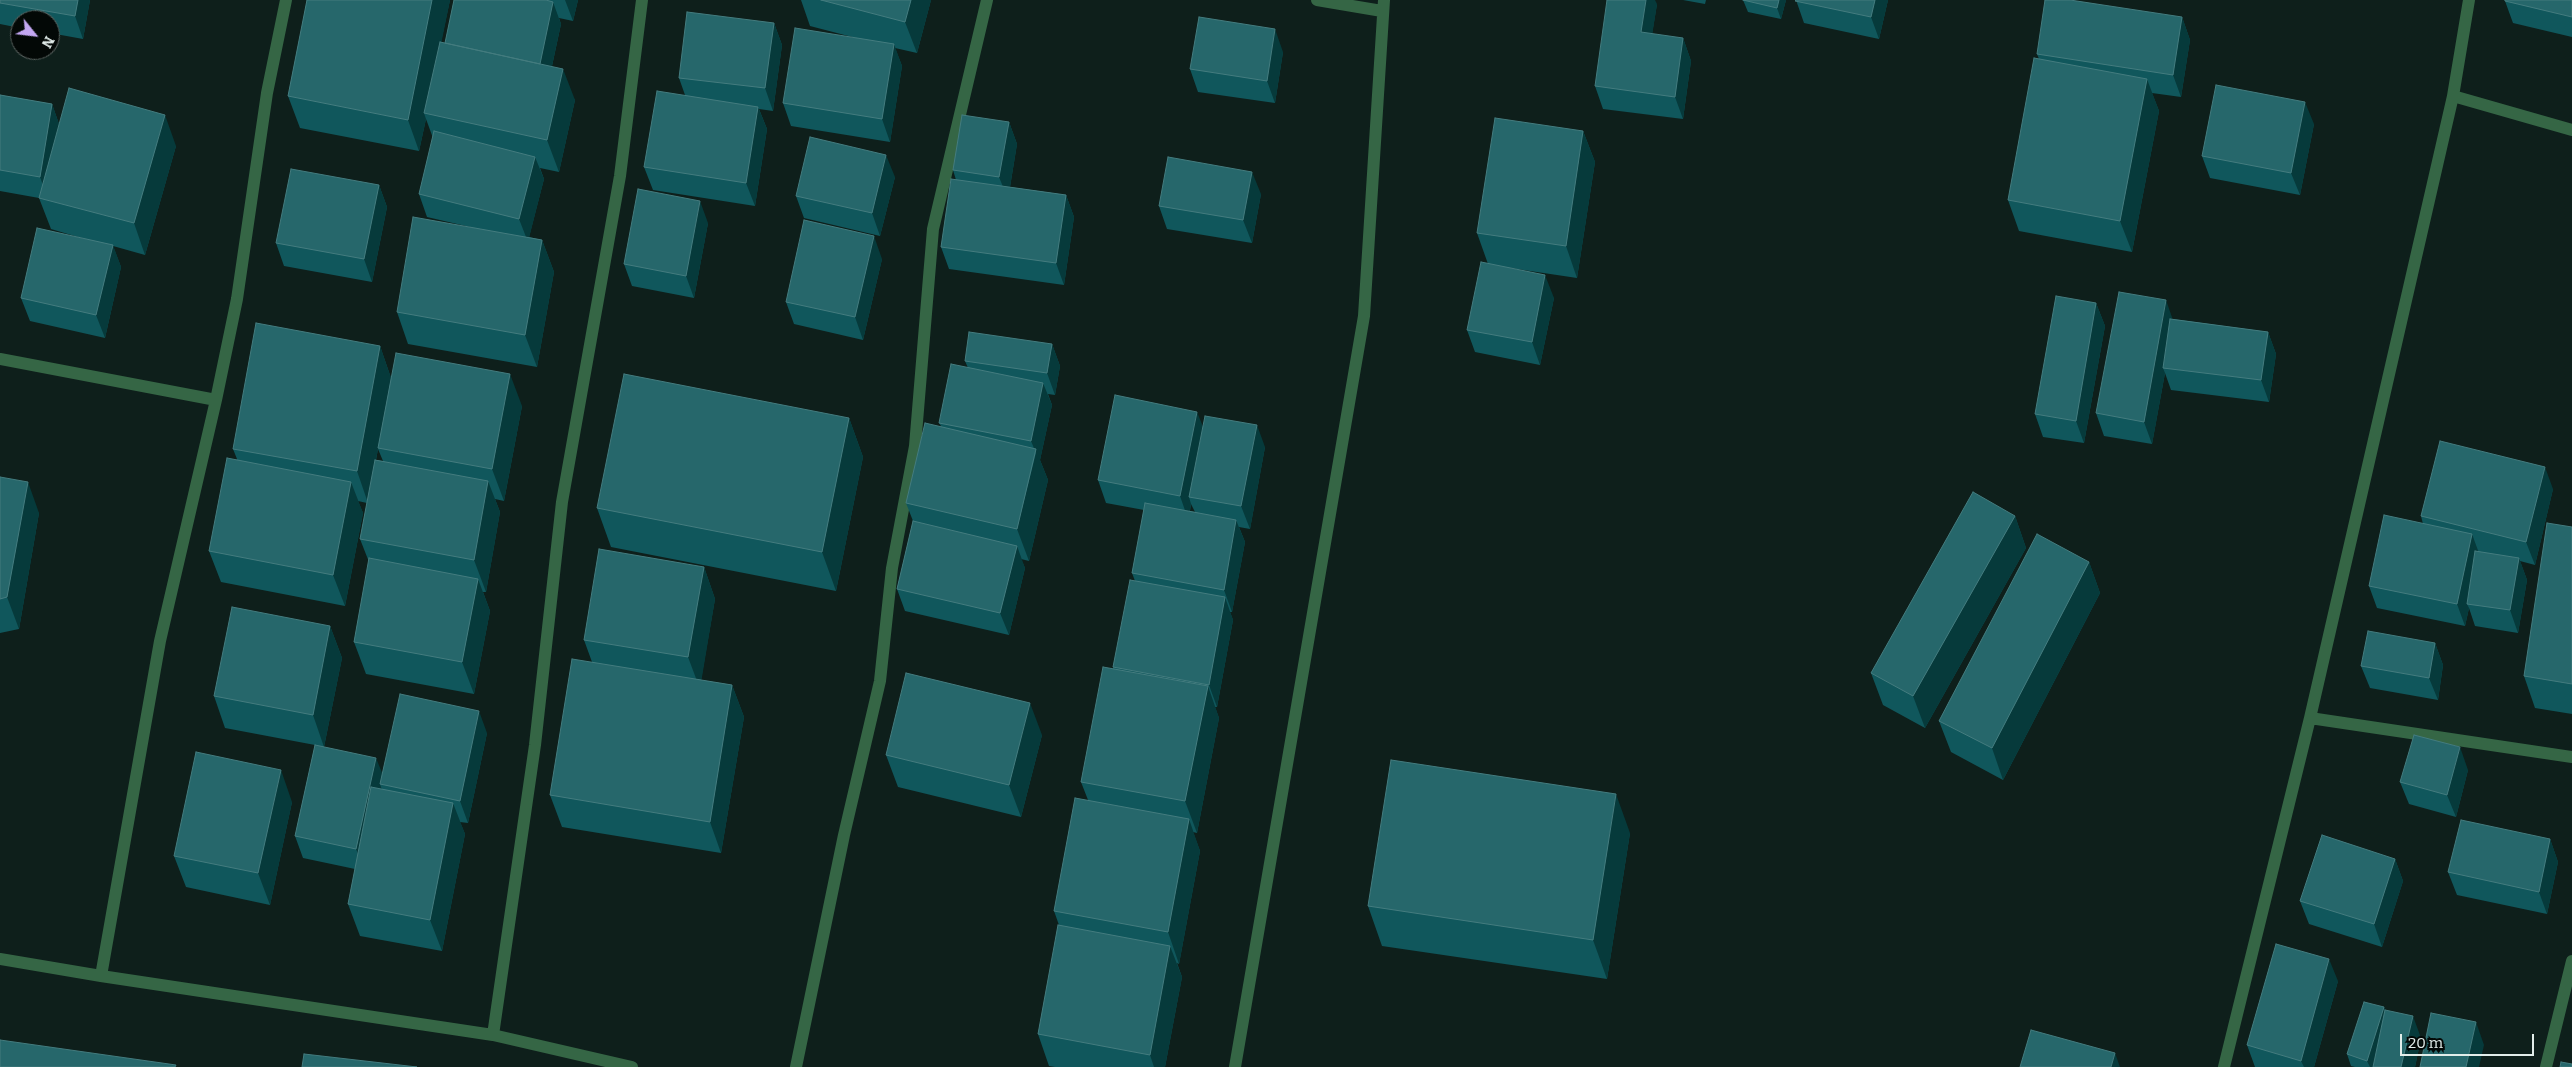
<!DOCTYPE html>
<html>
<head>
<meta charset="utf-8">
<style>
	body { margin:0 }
	#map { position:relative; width:2572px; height:1067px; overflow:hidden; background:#0e1f1b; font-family:Bitter,serif }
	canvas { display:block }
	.north { position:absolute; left:10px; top:10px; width:50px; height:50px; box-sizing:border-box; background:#030806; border:1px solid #5c6461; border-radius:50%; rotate:119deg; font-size:14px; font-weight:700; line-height:20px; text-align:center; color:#e2edea }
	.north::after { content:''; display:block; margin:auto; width:18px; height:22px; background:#c3a7f2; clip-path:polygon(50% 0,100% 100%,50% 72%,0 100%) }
	.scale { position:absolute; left:2400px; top:1034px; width:134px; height:22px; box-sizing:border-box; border:2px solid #e2edea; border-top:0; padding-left:6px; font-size:15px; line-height:18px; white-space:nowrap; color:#e2edea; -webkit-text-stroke:4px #030806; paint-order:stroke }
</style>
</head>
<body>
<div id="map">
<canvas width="2572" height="1067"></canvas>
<div class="north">N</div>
<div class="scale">20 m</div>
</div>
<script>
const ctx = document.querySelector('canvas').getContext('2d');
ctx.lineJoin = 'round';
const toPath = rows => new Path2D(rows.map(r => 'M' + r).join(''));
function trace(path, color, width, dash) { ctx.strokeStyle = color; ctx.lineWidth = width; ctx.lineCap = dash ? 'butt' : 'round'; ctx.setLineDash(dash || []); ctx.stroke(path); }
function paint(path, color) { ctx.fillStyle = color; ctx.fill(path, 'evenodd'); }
trace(toPath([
	[1317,0,1382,11],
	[2453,96,2572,130],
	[0,359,216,400,237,299,267,93,286,0],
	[2310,718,2572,757],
	[0,959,101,976,493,1035,632,1067],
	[101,976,160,641,216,400],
	[493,1035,535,745,562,502,620,176,642,0],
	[796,1067,844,835,880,681,892,568,915,446,933,229,987,0],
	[1235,1067,1364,316,1384,0],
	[2224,1067,2310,718,2453,96,2469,0],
	[2546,1067,2572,961]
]), '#356645', 12);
paint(toPath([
	[0,0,90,0,83,39,50,33,50,20,20,20,20,28,0,24],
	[307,0,450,0,441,42,445,43,454,0,578,0,573,21,559,18,561,24,552,66,575,100,559,172,540,168,544,179,529,237,542,240,554,272,537,367,408,344,397,312,470,227,427,217,419,194,433,138,426,119,419,151,300,128,288,96],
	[801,0,931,0,917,53,895,48,902,66,890,142,791,126,783,103,856,38,810,26],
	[1683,0,1706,0,1705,4],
	[1743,0,1786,0,1781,19,1748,12],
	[1796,0,1888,0,1879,39,1804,23],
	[2572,0,2572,37,2513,23,2505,1],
	[1657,4,1652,34,1683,38,1691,61,1683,119,1603,109,1595,86],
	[2182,17,2190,40,2181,97,2152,93,2159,111,2132,252,2019,231,2008,200,2039,59,2037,54],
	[774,23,782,45,773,111,759,109,767,129,755,206,653,190,644,167,685,95,679,78],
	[1283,52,1275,103,1198,92,1190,69],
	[0,95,52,104,59,124,176,146,145,255,113,246,121,267,105,338,30,321,21,298,88,240,51,229,39,198,0,191],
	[1009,122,1017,144,1010,187,1066,195,1074,217,1064,285,949,269,941,247,956,180,953,170],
	[2314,124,2300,195,2210,178,2202,156],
	[1583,131,1595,162,1577,278,1510,268,1554,298,1540,365,1475,352,1467,330,1488,264,1477,233],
	[895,177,880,236,804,218,796,196],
	[379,185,387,207,372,282,284,266,276,243],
	[1261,194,1252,243,1167,229,1159,206],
	[708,223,694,298,632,286,624,264],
	[882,259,863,340,794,324,786,302],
	[2096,303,2105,326,2084,443,2043,437,2035,414],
	[2173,319,2268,332,2276,354,2269,402,2171,390,2165,373,2152,444,2104,436,2096,413],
	[1052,344,1060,366,1055,395,1048,394,1052,405,1040,460,1048,480,1029,561,1021,559,1025,568,1009,635,905,611,897,589,913,521,906,503,941,426,939,423,968,368,965,361],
	[380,346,391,378,522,406,504,501,495,499,500,512,486,592,483,592,490,611,474,694,366,674,354,642,369,562,360,539,367,503,358,501,363,513,345,606,221,582,209,551,237,459,233,449],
	[378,449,383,461,376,460],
	[849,418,863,457,836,591,611,547,597,508],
	[1203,426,1265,447,1250,529,1239,527,1245,542,1232,612,1230,612,1233,620,1217,707,1215,707,1219,718,1197,833,1193,832,1200,851,1179,964,1177,963,1182,977,1165,1067,1055,1067,1049,1066,1038,1034,1059,925,1054,911,1088,800,1081,782,1113,669,1113,667,1135,581,1132,573,1144,510,1106,503,1098,480],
	[1191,504,1195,512,1190,511],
	[0,477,39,513,19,629,0,633],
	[2553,489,2535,565,2520,561,2527,580,2518,633,2475,626,2469,608,2465,626,2377,608,2369,586,2423,524,2421,516],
	[2015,516,2026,548,1925,728,1883,705,1871,673],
	[2572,527,2572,714,2535,708,2524,676],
	[2089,562,2100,593,2003,780,1951,752,1939,721],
	[704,567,715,599,701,680,732,685,744,717,721,853,562,827,550,795,592,662,584,640],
	[330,626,342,658,324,747,382,774,487,733,468,823,460,822,465,834,442,951,360,936,348,904,355,869,303,858,295,836,315,745,225,728,214,696],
	[2435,643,2443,665,2438,700,2370,688,2361,666],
	[1042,735,1021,817,898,787,886,755],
	[2468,770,2456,817,2409,804,2400,782],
	[292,802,270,905,186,887,174,856],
	[1630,833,1607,979,1382,946,1368,906],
	[2550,839,2558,862,2547,914,2457,895,2448,872],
	[2395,859,2403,881,2382,947,2309,924,2300,901],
	[2338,981,2314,1067,2255,1067,2247,1045],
	[2384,1007,2385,1011,2421,1038,2415,1067,2355,1067,2351,1066,2347,1054]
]), '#10575c');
paint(toPath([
	[78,0,90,0,83,39,75,16],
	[432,0,450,0,427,114,424,113,426,119,419,151,408,120],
	[565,0,578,0,573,21],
	[911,0,931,0,917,53,905,22],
	[1646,0,1655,0,1657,4,1649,55,1641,32],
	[1779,0,1786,0,1781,19,1777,8],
	[1875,0,1888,0,1879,39,1871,17],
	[553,2,561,24,547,89,539,66],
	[2182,17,2190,40,2181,97,2173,75],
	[774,23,782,45,773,111,765,88],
	[1275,29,1283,52,1275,103,1267,81],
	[1683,38,1691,61,1683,119,1675,97],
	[894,44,902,66,890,142,882,119],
	[563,69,575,100,559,172,547,140],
	[2147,79,2159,111,2132,252,2120,221],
	[2305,102,2314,124,2300,195,2291,173],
	[52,104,60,127,48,199,40,177],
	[758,107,767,129,755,206,746,183],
	[165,115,176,146,145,255,134,223],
	[1009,122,1017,144,1008,199,999,177],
	[1583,131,1595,162,1577,278,1566,246],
	[886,155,895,177,880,236,872,213],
	[535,157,544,179,528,242,519,219],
	[1252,172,1261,194,1252,243,1243,220],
	[379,185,387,207,372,282,364,259],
	[1066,195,1074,217,1064,285,1056,263],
	[700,201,708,223,694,298,686,276],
	[874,236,882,259,863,340,855,317],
	[542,240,554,272,537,367,525,335],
	[113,245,121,267,105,338,96,315],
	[1545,275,1554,298,1540,365,1532,342],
	[2166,300,2174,323,2163,368,2165,373,2152,444,2144,422],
	[2096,303,2105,326,2084,443,2076,421],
	[2268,332,2276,354,2269,402,2261,380],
	[1052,344,1060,366,1055,395,1047,373],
	[380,346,391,378,368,503,357,471],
	[510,374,522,406,504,501,492,469],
	[1043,383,1052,405,1040,460,1048,480,1029,561,1017,529,1036,453,1031,441],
	[1197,412,1206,434,1189,497,1191,504,1188,519,1180,496],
	[849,418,863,457,836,591,822,552],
	[1257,425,1265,447,1250,529,1241,506],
	[2545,467,2553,489,2535,565,2526,542],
	[488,481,500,512,486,592,474,560],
	[28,482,39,513,19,629,7,597],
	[351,482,363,513,345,606,333,575],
	[2015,516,2026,548,1925,728,1913,696],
	[1236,520,1245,542,1232,612,1224,590],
	[2472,534,2480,556,2467,604,2469,608,2465,626,2457,604],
	[1017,546,1025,568,1009,635,1000,613],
	[2519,558,2527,580,2518,633,2510,610],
	[2089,562,2100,593,2003,780,1992,748],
	[704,567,715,599,700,689,688,657],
	[478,579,490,611,474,694,462,662],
	[1225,597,1233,620,1217,707,1209,685],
	[330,626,342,658,324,747,313,715],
	[2435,643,2443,665,2438,700,2429,678],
	[732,685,744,717,721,853,710,822],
	[1208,686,1219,718,1197,833,1185,801],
	[1030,703,1042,735,1021,817,1009,785],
	[479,711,487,733,468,823,460,801],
	[2460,747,2468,770,2456,817,2447,795],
	[376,758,385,780,380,784,382,790,365,871,356,849],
	[281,770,292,802,270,905,258,873],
	[1616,794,1630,833,1607,979,1593,940],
	[453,803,465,834,442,951,430,920],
	[1189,819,1200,851,1179,964,1168,932],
	[2550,839,2558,862,2547,914,2539,892],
	[2395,859,2403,881,2382,947,2374,924],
	[1170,946,1182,977,1165,1067,1154,1067,1150,1055],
	[2329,959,2338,981,2314,1067,2304,1067,2301,1061],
	[2384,1007,2388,1019,2373,1067,2370,1067,2367,1061],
	[2413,1016,2421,1038,2415,1067,2401,1067],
	[2476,1022,2484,1045,2479,1067,2466,1067],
	[2115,1053,2120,1067,2111,1067]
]), '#063a3b');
const building = toPath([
	[0,0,78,0,75,16,0,3,0,0],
	[307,0,432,0,408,120,288,96,307,0],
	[454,0,546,0,553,2,540,64,445,43,454,0],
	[821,0,911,0,905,22,821,0],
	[1607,0,1646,0,1641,32,1683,38,1675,97,1595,86,1607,0],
	[1743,0,1779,0,1777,8,1743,0],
	[1796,0,1875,0,1871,17,1795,1,1796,0],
	[2045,0,2070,0,2182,17,2173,75,2037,54,2045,0],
	[2505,0,2572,0,2572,17,2505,1,2505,0],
	[687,12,774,23,765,88,679,78,687,12],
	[1199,17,1275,29,1267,81,1190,69,1199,17],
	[795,28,894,44,882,119,783,103,795,28],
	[440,42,563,69,547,140,424,113,440,42],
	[2034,58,2147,79,2120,221,2008,200,2034,58],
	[2216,85,2305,102,2291,173,2202,156,2216,85],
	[69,88,165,115,134,223,39,198,69,88],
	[657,91,758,107,746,183,644,167,657,91],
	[0,95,52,104,40,177,0,170,0,95],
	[962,115,1009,122,999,177,953,170,962,115],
	[1495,118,1583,131,1566,246,1477,233,1495,118],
	[434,131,535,157,519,219,419,194,434,131],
	[810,137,886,155,872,213,796,196,810,137],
	[1168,157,1252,172,1243,220,1159,206,1168,157],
	[291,169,379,185,364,259,276,243,291,169],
	[951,179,1066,195,1056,263,941,247,951,179],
	[638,189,700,201,686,276,624,264,638,189],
	[413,217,542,240,525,335,397,312,413,217],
	[804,220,874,236,855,317,786,302,804,220],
	[37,228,113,245,96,315,21,298,37,228],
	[1481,262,1545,275,1532,342,1467,330,1481,262],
	[2119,292,2166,300,2144,422,2096,413,2119,292],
	[2056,296,2096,303,2076,421,2035,414,2056,296],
	[2170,319,2268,332,2261,380,2163,368,2170,319],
	[256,323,380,346,357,471,233,449,256,323],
	[969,332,1052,344,1047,373,965,361,969,332],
	[396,353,510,374,492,469,378,448,396,353],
	[951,364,1043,383,1031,441,939,423,951,364],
	[624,374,849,418,822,552,597,508,624,374],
	[1115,395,1197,412,1180,496,1098,480,1115,395],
	[1205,416,1257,425,1241,506,1189,497,1205,416],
	[925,423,1036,449,1017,529,906,503,925,423],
	[2440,441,2545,467,2526,542,2421,516,2440,441],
	[227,458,351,482,333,575,209,551,227,458],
	[375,460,488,481,474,560,360,539,375,460],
	[0,477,28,482,7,597,0,599,0,477],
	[1973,492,2015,516,1913,696,1871,673,1973,492],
	[1145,503,1236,520,1224,590,1132,573,1145,503],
	[2384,515,2472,534,2457,604,2369,586,2384,515],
	[913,521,1017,546,1000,613,897,589,913,521],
	[2547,523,2572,527,2572,684,2524,676,2547,523],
	[2037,534,2089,562,1992,748,1939,721,2037,534],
	[599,549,704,567,688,657,584,640,599,549],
	[2475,551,2519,558,2510,610,2467,604,2475,551],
	[369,558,478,579,462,662,354,642,369,558],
	[1130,580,1225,597,1209,685,1113,667,1130,580],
	[232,607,330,626,313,715,214,696,232,607],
	[2368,631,2435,643,2429,678,2361,666,2368,631],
	[572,659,732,685,710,822,550,795,572,659],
	[1103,667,1208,686,1185,801,1081,782,1103,667],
	[906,673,1030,703,1009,785,886,755,906,673],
	[400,694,479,711,460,801,380,784,400,694],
	[2414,735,2460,747,2447,795,2400,782,2414,735],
	[315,745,376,758,356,849,295,836,315,745],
	[196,752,281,770,258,873,174,856,196,752],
	[1391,760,1616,794,1593,940,1368,906,1391,760],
	[371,787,453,803,430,920,348,904,371,787],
	[1075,798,1189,819,1168,932,1054,911,1075,798],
	[2461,820,2550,839,2539,892,2448,872,2461,820],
	[2322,835,2395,859,2374,924,2300,901,2322,835],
	[1058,925,1170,946,1150,1055,1038,1034,1058,925],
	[2276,944,2329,959,2301,1061,2247,1045,2276,944],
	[2364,1002,2384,1007,2367,1061,2347,1054,2364,1002],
	[2385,1010,2413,1016,2401,1067,2373,1067,2385,1010],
	[2431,1013,2476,1022,2466,1067,2420,1067,2431,1013],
	[2031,1030,2115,1053,2111,1067,2020,1067,2031,1030],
	[0,1040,176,1065,175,1067,0,1067,0,1040],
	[304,1054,417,1067,302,1067,304,1054],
	[2561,1062,2572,1064,2572,1067,2560,1067,2561,1062]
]);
paint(building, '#26676b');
trace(building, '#447c7f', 1);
</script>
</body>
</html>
